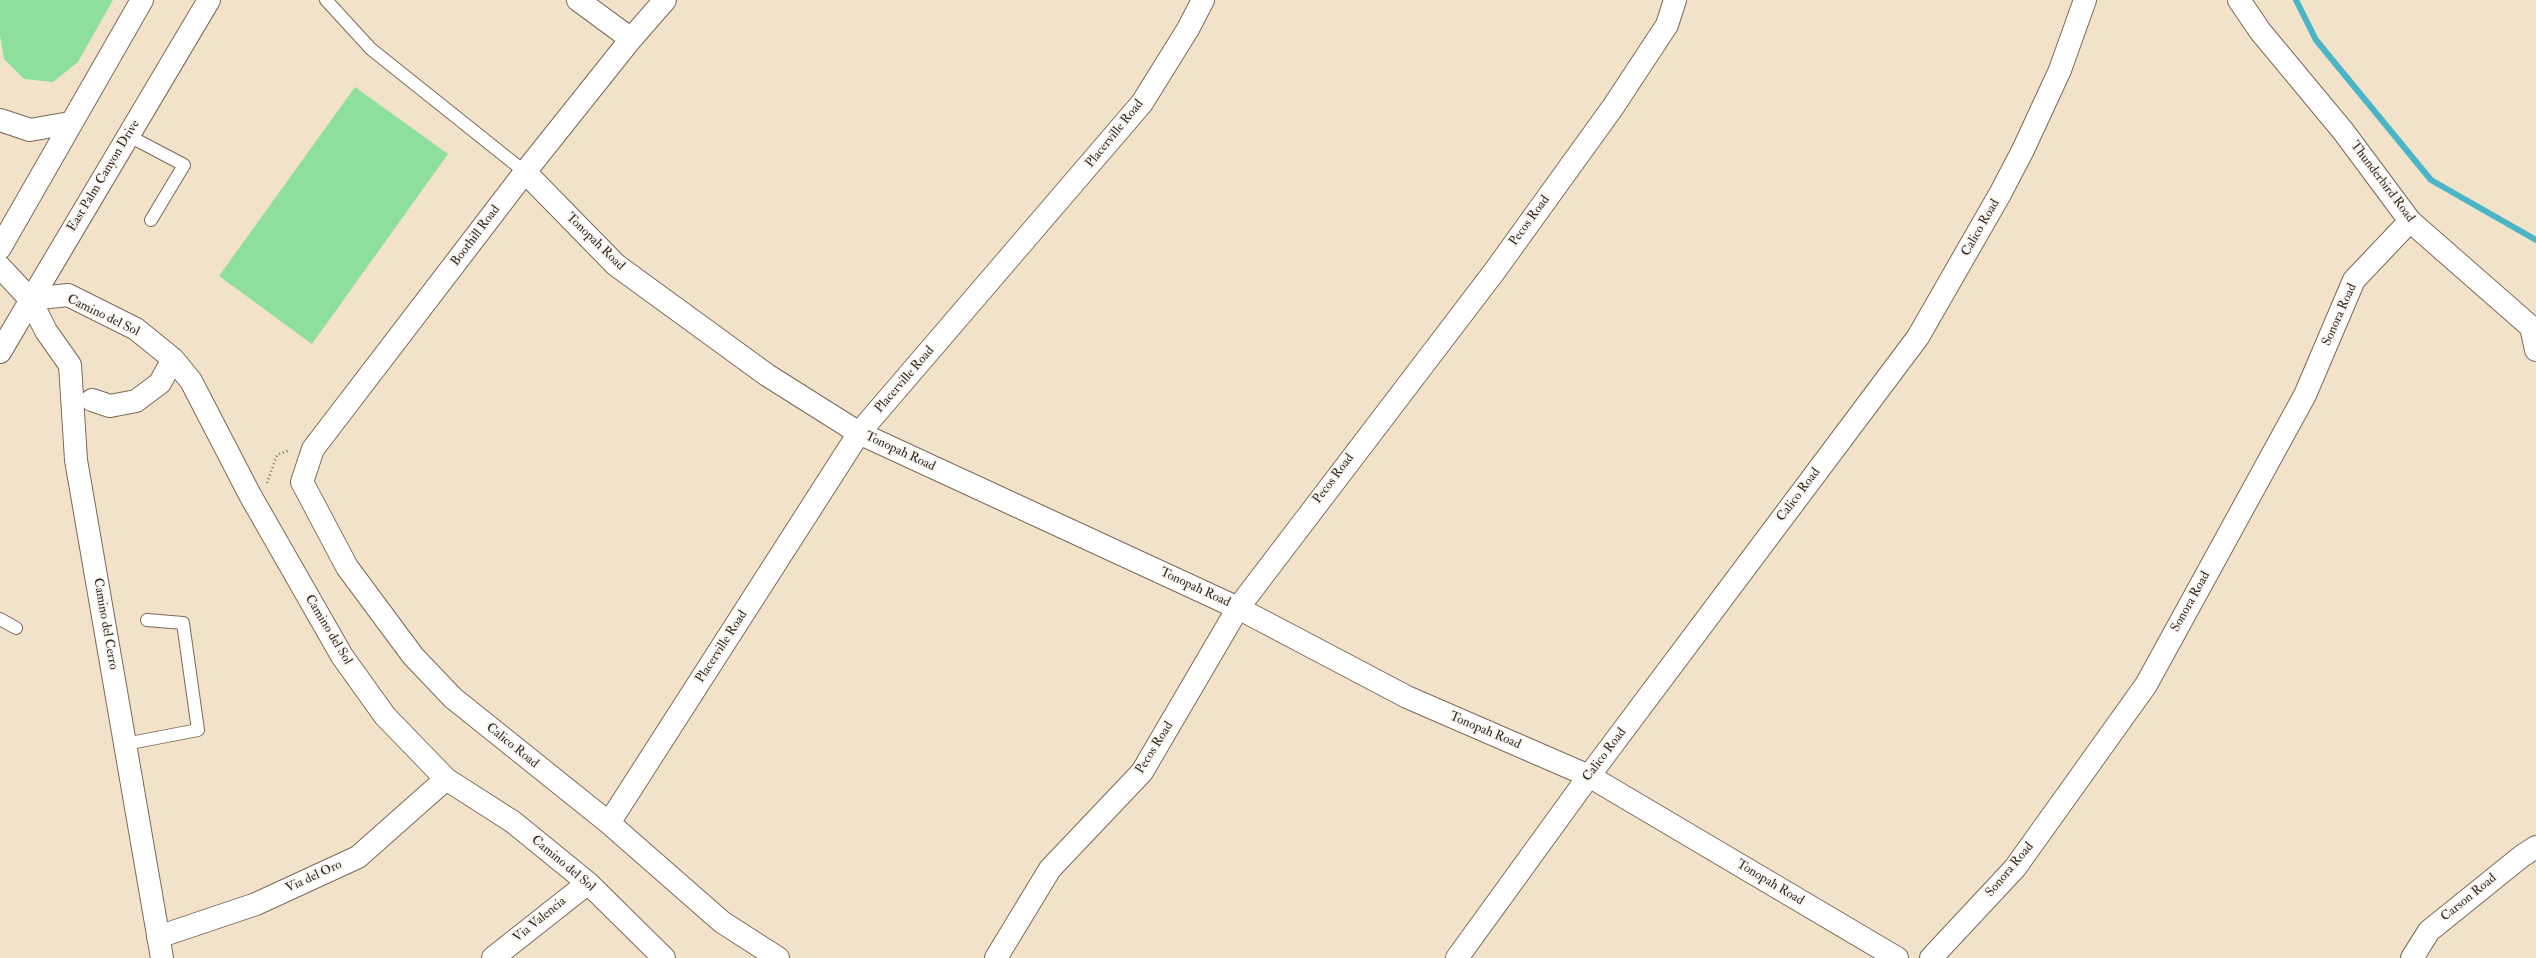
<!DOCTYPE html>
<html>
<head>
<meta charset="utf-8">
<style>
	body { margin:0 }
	canvas { display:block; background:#f3e2ca }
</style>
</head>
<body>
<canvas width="2536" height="958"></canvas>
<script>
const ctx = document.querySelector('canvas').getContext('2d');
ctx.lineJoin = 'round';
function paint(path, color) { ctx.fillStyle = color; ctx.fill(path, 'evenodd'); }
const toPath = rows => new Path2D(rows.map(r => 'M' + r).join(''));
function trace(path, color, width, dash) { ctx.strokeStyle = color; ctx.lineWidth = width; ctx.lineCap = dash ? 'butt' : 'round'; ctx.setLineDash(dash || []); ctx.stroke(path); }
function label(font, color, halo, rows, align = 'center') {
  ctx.font = font + ' "IM FELL Double Pica",serif'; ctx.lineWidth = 3.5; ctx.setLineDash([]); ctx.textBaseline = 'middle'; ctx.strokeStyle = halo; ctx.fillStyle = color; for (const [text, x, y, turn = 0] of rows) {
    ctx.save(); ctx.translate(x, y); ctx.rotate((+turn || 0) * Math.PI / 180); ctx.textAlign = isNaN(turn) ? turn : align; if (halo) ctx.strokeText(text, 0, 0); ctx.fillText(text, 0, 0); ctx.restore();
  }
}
paint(toPath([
	[0,0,113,0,78,62,53,82,24,79,4,59,0,35],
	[355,87,448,154,312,344,219,276]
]), '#8ede9c');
trace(toPath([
	[2296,0,2316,40,2431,180,2536,240]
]), '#49b5c6', 6);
const service = toPath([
	[326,0,371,49,525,172],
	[129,136,184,165,151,220],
	[0,619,16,628],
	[125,744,198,730,183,623,147,620]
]);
const minor = toPath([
	[578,0,631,39],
	[665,0,631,39,525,172,313,449,302,482,347,567,413,656,453,698,609,823,722,922,778,958],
	[2239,0,2260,31,2343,131,2410,221,2531,327,2536,350],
	[525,172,616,265,767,375,859,433,1238,608,1407,697,1589,776,1897,958],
	[92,400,110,406,136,401,160,383,173,359],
	[609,823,859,433,1142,103,1188,29,1203,0],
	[158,937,256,904,358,857,446,779],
	[162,958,76,460,70,365,46,331,30,299,68,295,136,329,173,359,191,381,250,495,342,656,385,716,446,779,513,822,588,883,664,958],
	[493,958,588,883],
	[996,958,1050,869,1142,772,1238,608,1494,272,1613,107,1667,25,1675,0],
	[1457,958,1589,776,1918,337,2000,194,2023,150,2060,70,2085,0],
	[1931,958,2015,868,2146,685,2305,395,2354,280,2410,221],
	[2412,958,2429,931,2522,856,2536,847]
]);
const secondary = toPath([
	[0,267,30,299]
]);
const primary = toPath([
	[0,120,30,130,70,123],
	[0,248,142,0],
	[0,352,209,0]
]);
trace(service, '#7b6a5a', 14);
trace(minor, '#7b6a5a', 24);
trace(secondary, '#7b6a5a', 24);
trace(primary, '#7b6a5a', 24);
trace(toPath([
	[267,483,277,455,290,450]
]), '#7b6a5a', 2.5, [1, 3]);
trace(service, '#fff', 12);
trace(minor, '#fff', 22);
trace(secondary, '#fff', 22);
trace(primary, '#fff', 22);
label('13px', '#3b2a1e', '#f6f6f2', [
	["Placerville Road",1115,134,-51],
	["East Palm Canyon Drive",104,176,-59],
	["Thunderbird Road",2382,182,53],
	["Pecos Road",1530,221,-54],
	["Calico Road",1981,228,-60],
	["Boothill Road",476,236,-53],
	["Tonopah Road",595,242,44],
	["Sonora Road",2340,315,-66],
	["Camino del Sol",103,316,26],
	["Placerville Road",905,380,-49],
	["Tonopah Road",900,452,25],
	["Pecos Road",1334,479,-53],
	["Calico Road",1799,495,-53],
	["Tonopah Road",1195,588,25],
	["Sonora Road",2191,602,-61],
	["Camino del Cerro",105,624,80],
	["Camino del Sol",328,630,59],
	["Placerville Road",722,647,-57],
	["Tonopah Road",1485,731,23],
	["Calico Road",512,746,39],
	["Pecos Road",1155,748,-58],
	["Calico Road",1605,755,-53],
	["Camino del Sol",563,864,40],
	["Sonora Road",2010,870,-50],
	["Via del Oro",314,877,-25],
	["Tonopah Road",1770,883,31],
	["Carson Road",2469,898,-39],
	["Via Valencia",540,920,-39]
]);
</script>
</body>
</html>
